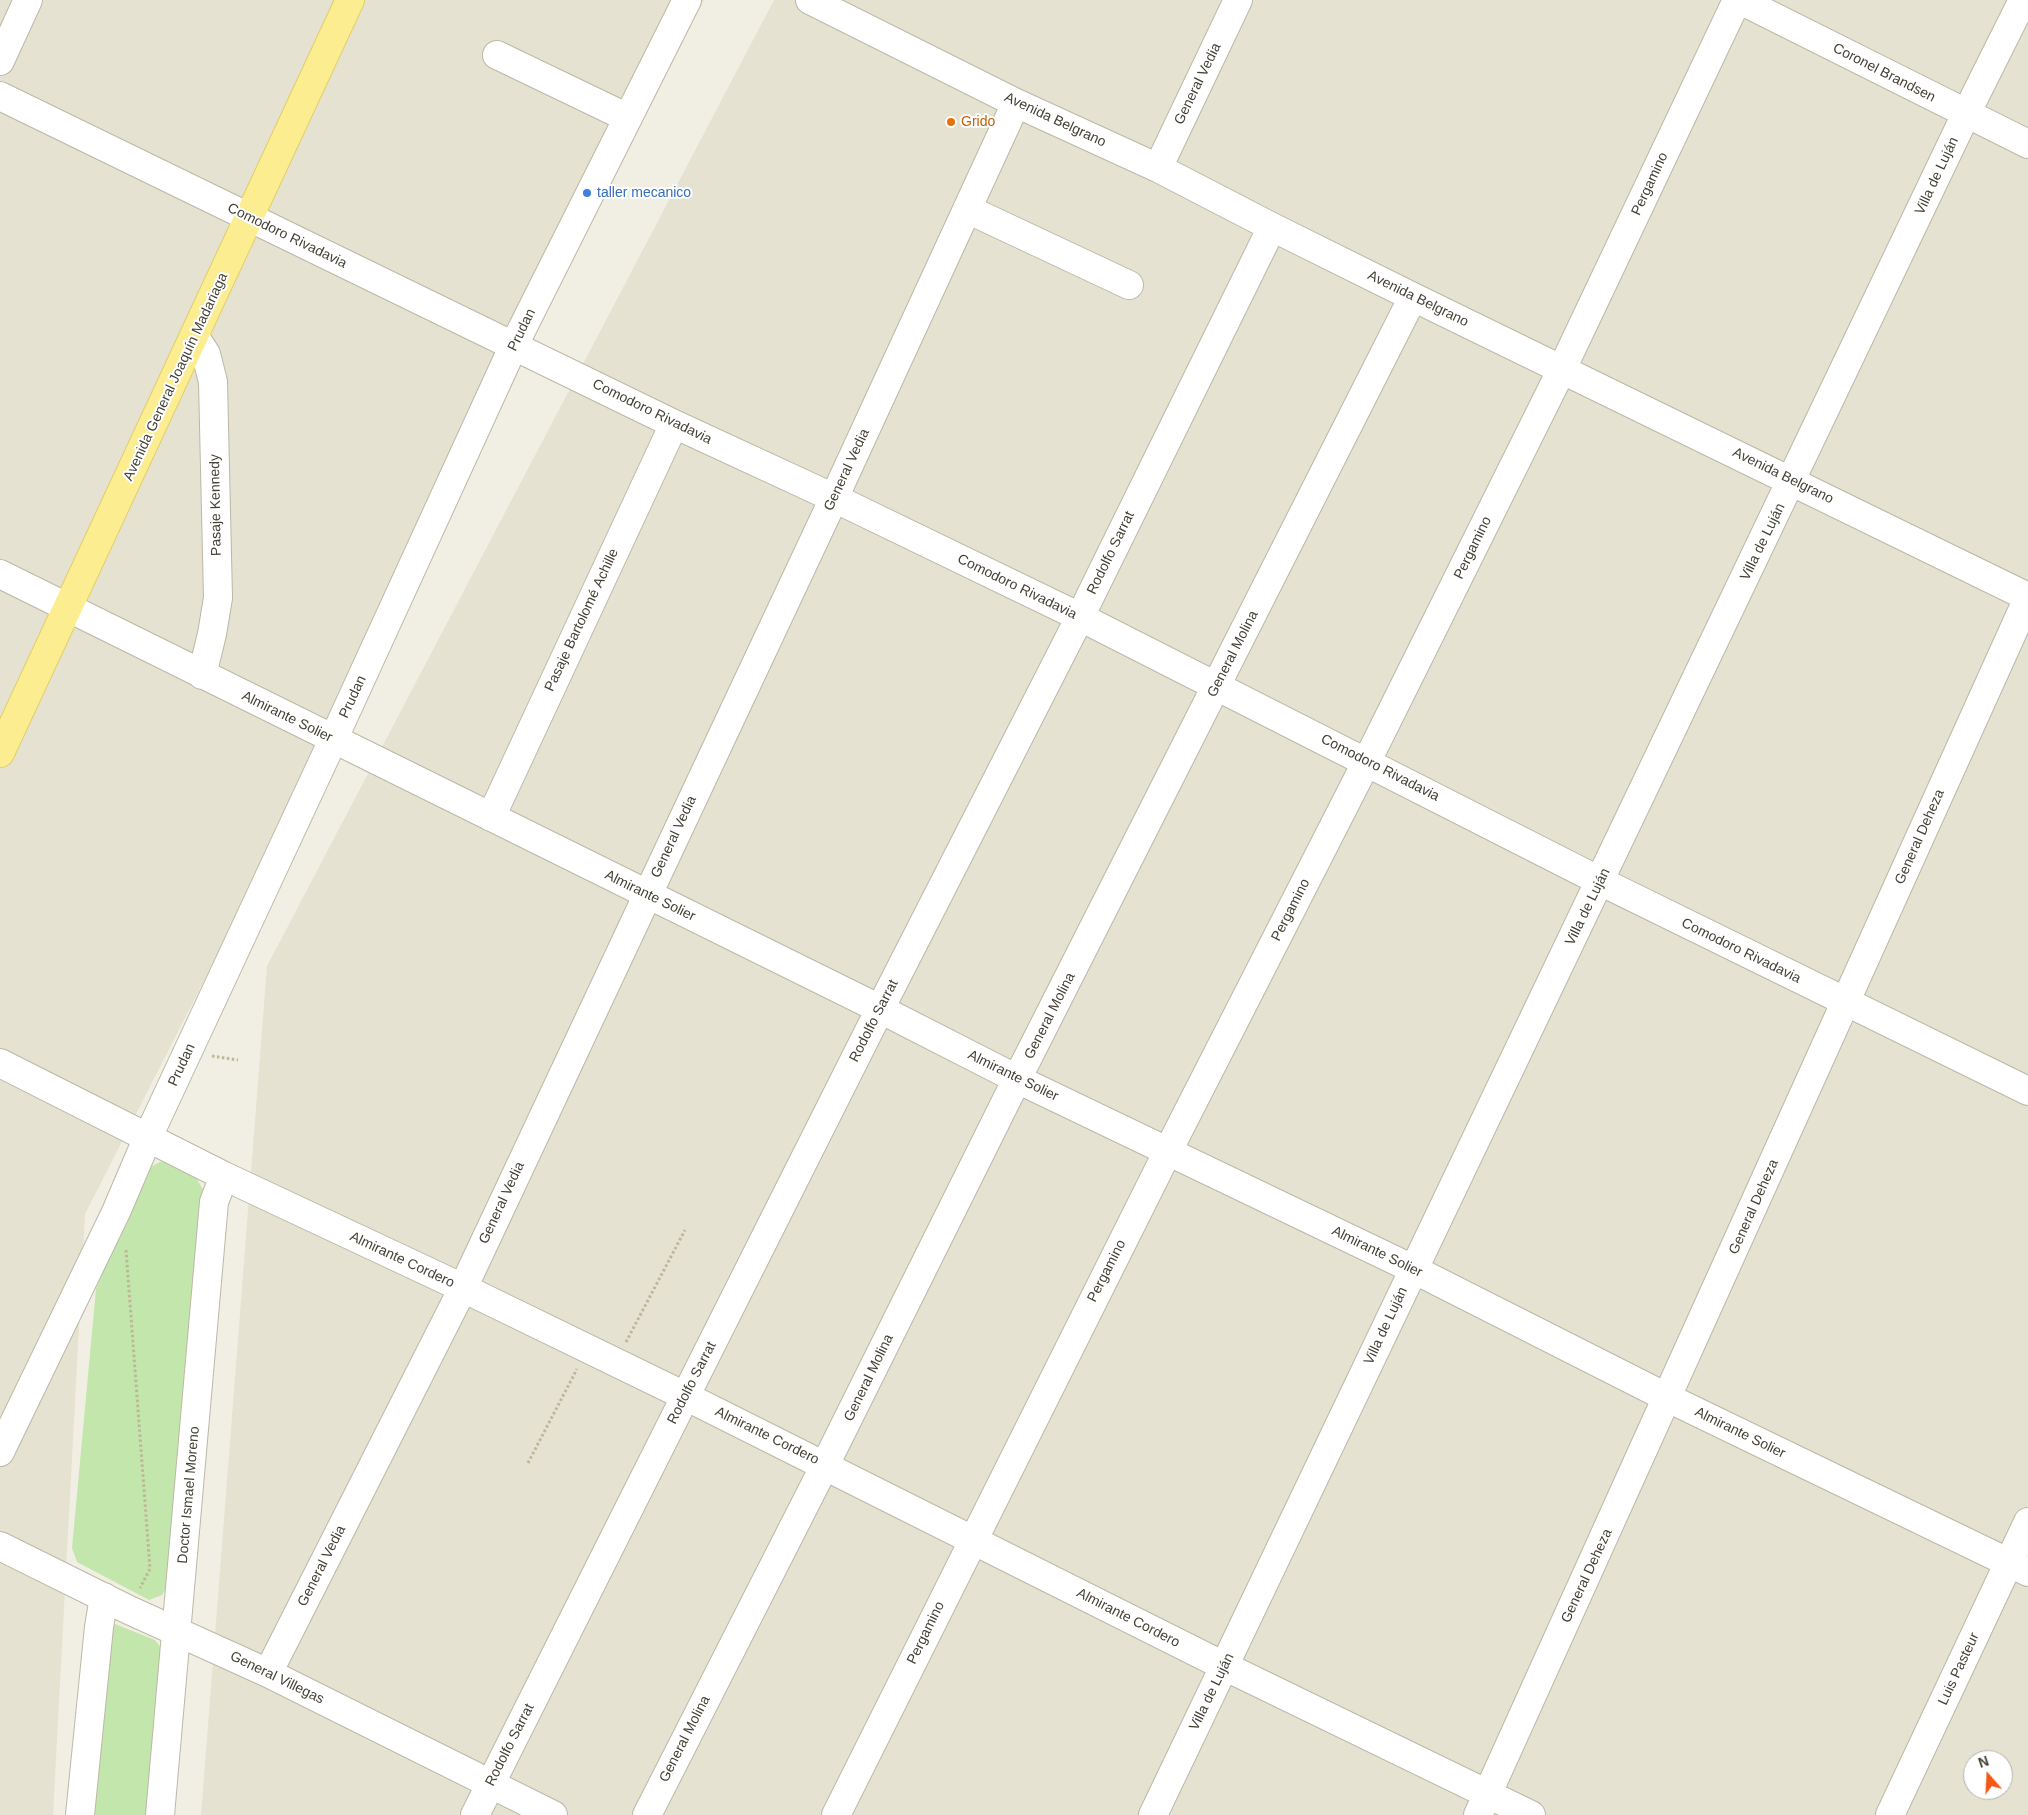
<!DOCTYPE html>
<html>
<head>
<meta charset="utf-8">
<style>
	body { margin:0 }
	#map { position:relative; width:2028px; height:1815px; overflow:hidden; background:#f1efe3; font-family:Arial,sans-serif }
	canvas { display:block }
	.north { position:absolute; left:1963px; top:1750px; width:50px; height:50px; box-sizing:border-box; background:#fff; border:1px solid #b4b2ae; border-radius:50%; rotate:341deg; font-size:14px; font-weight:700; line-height:20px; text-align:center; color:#433f34 }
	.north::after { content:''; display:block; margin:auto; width:18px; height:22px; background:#f65716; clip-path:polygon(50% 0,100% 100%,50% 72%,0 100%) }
</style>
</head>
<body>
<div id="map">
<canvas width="2028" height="1815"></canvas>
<div class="north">N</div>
</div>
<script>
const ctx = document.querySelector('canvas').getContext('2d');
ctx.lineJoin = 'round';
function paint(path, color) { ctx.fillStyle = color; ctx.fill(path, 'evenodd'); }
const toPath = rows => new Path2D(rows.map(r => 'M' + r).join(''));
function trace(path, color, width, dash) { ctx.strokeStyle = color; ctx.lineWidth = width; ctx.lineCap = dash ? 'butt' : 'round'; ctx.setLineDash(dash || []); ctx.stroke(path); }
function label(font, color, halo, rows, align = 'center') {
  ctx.font = font + ' Arial,sans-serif'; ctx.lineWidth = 4; ctx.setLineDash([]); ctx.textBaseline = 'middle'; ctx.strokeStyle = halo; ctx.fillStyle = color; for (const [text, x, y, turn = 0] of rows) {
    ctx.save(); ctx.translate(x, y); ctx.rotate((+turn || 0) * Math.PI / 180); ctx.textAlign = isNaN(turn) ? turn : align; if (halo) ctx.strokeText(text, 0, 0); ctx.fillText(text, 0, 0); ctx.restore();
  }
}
paint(toPath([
	[0,0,704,0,85,1214,53,1815,0,1815],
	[774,0,2028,0,2028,1815,201,1815,267,966],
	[1973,1760,2003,1760,2003,1790,1973,1790]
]), '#e5e2d1');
paint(toPath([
	[162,1161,181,1166,196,1177,206,1195,171,1581,162,1595,149,1600,77,1562,72,1548,96,1289,148,1168],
	[115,1624,155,1640,162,1649,148,1815,89,1815,107,1632]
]), '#c3e6ac');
const minor = toPath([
	[810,0,1016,103,1158,168,1272,227,1413,297,2028,597],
	[1740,0,2028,144],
	[497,55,628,118],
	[0,61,28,0],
	[0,96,674,424,834,498,1080,617,1600,881,2028,1091],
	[1158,168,1238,0],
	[967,209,1129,285],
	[195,337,206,354,213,382,218,598,212,634,202,675],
	[0,574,880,1009,1017,1079,1413,1269,1668,1398,2028,1572],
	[491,817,674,424],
	[0,1063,224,1176,463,1288,685,1396,1224,1666,1531,1815],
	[0,1452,116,1212,148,1137,333,740,514,345,687,0],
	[0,1546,129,1610,268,1673,553,1815],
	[268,1673,463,1288,834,498,1016,103],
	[80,1815,99,1627,104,1597],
	[160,1815,214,1202,224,1176],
	[475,1815,880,1009,1080,617,1272,227],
	[647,1815,825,1465,1017,1079,1413,297],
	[836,1815,1168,1151,1367,761,1562,369,1737,0],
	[1153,1815,1966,114,2023,0],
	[1478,1815,2028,598],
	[1890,1815,2028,1522]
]);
const major = toPath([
	[0,753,350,0]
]);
trace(minor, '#bcb8a6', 30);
trace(major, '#e1cd62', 30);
trace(toPath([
	[212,1056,238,1060],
	[126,1250,150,1569,140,1588],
	[626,1342,685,1230],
	[528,1463,577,1369]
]), '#beb698', 3, [2.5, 2.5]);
trace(minor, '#fff', 28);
trace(major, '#fced91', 28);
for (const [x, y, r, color] of [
	[951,122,5,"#e8710a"],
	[587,193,5,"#3f7fe0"]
]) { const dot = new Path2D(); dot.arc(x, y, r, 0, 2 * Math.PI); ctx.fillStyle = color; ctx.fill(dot); trace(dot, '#fff', 2); }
label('14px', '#433f34', '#fff', [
	["Coronel Brandsen",1884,73,27],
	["General Vedia",1198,84,-64],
	["Avenida Belgrano",1055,120,25],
	["Villa de Luján",1937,176,-65],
	["Pergamino",1650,184,-65],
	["Comodoro Rivadavia",287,236,26],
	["Avenida Belgrano",1418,299,26],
	["Prudan",522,330,-64],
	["Avenida General Joaquín Madariaga",176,377,-65],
	["Comodoro Rivadavia",652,412,26],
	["General Vedia",847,470,-65],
	["Avenida Belgrano",1783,476,26],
	["Pasaje Kennedy",216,505,-91],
	["Villa de Luján",1763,542,-64],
	["Pergamino",1473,548,-64],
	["Rodolfo Sarrat",1111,553,-64],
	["Comodoro Rivadavia",1017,587,26],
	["Pasaje Bartolomé Achille",582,620,-65],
	["General Molina",1233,654,-63],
	["Prudan",353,697,-65],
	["Almirante Solier",287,717,26],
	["Comodoro Rivadavia",1380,768,27],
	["General Vedia",674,837,-65],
	["General Deheza",1920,837,-66],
	["Almirante Solier",650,896,26],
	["Villa de Luján",1588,907,-64],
	["Pergamino",1291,910,-63],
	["Comodoro Rivadavia",1741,951,26],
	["General Molina",1050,1016,-63],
	["Rodolfo Sarrat",874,1021,-63],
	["Prudan",182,1065,-65],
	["Almirante Solier",1013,1076,26],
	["General Vedia",502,1203,-65],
	["General Deheza",1754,1207,-66],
	["Almirante Solier",1377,1252,26],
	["Almirante Cordero",402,1260,25],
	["Pergamino",1107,1271,-63],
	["Villa de Luján",1386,1326,-65],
	["General Molina",869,1378,-64],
	["Rodolfo Sarrat",692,1383,-63],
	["Almirante Solier",1740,1433,26],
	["Almirante Cordero",767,1436,26],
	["Doctor Ismael Moreno",189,1495,-85],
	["General Vedia",322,1566,-63],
	["General Deheza",1587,1576,-65],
	["Almirante Cordero",1128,1618,27],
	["Pergamino",926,1633,-64],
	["Luis Pasteur",1959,1669,-65],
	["General Villegas",277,1678,26],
	["Villa de Luján",1212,1692,-64],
	["General Molina",685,1739,-63],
	["Rodolfo Sarrat",510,1745,-63]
]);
label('14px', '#c56008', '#fff', [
	["Grido",961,122]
], 'left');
label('14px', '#366cbe', '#fff', [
	["taller mecanico",597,193]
], 'left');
</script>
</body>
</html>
